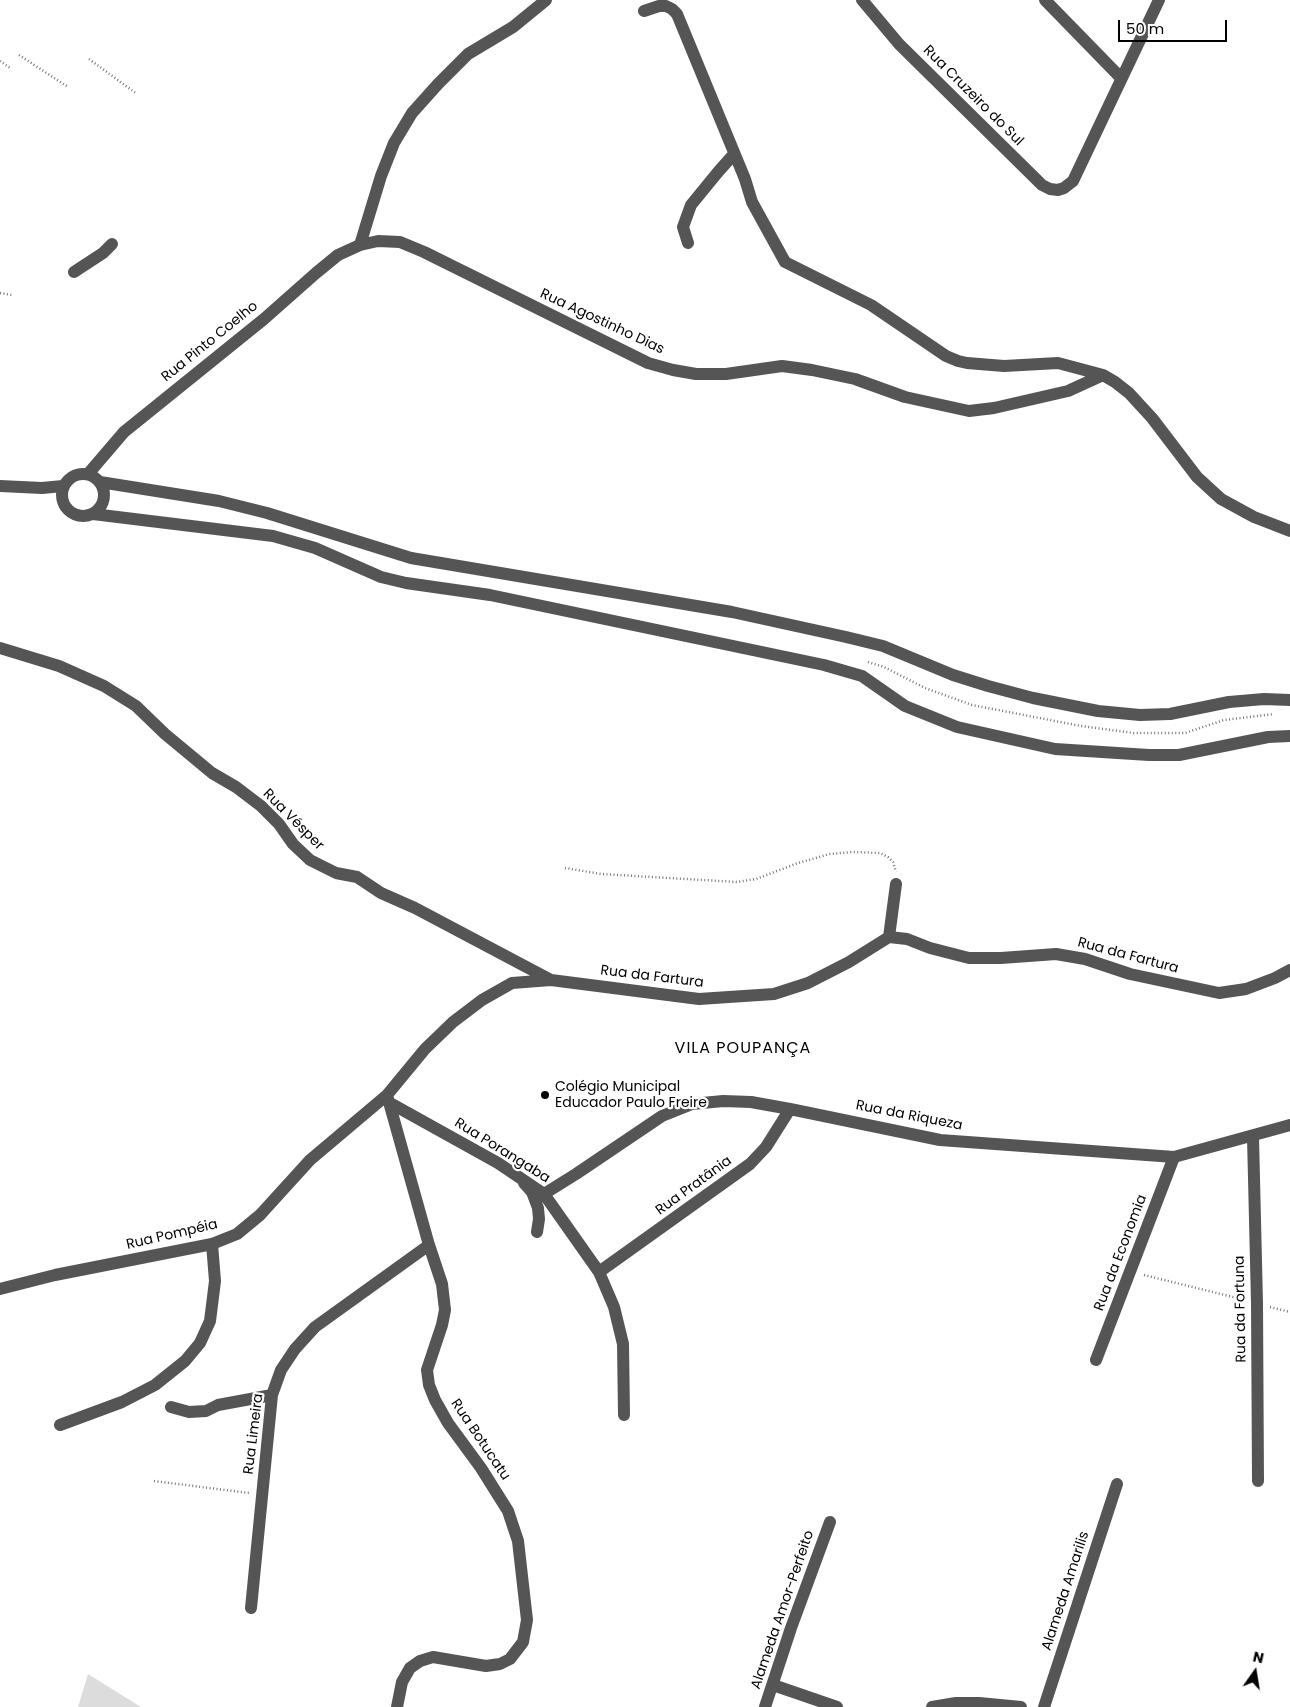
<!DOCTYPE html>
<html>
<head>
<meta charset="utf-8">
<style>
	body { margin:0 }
	#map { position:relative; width:1290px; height:1707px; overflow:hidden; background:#fff; font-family:Poppins,sans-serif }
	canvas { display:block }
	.north { position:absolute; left:1230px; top:1647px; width:50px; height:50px; -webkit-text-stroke:4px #fff; paint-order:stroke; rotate:13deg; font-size:14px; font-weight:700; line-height:20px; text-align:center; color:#000 }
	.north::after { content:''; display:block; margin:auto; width:18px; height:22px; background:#000; clip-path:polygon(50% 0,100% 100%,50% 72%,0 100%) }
	.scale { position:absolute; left:1118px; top:20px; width:109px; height:22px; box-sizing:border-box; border:2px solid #000; border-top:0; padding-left:6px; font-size:15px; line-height:18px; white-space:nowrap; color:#000; -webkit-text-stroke:4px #fff; paint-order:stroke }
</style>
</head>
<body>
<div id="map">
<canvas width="1290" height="1707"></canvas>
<div class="north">N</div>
<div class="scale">50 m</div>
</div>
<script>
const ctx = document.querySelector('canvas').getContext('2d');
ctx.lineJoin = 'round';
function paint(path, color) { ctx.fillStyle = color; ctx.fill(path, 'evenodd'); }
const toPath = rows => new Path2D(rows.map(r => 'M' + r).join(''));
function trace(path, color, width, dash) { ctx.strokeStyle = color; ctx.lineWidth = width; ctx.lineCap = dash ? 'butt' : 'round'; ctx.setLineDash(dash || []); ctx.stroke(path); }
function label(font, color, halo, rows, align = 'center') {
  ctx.font = font + ' Poppins,sans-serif'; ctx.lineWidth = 4.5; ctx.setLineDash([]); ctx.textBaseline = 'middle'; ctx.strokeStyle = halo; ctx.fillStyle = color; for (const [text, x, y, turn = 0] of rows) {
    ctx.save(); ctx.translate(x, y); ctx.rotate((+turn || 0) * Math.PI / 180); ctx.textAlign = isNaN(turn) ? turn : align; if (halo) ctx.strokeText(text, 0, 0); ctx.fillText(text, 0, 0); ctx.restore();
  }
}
paint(toPath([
	[88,1674,141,1707,78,1707]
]), '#dcdcdc');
trace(toPath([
	[19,55,68,87],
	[89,59,137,94],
	[0,61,10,68],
	[0,293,12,295],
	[868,662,884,667,925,688,972,705,1081,726,1134,733,1185,733,1224,720,1274,714],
	[565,868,601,874,737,882,756,879,798,863,830,854,852,852,880,853,888,857,893,862,896,872],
	[1144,1275,1245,1300],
	[1270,1307,1290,1312],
	[154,1481,249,1493]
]), '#777', 2.5, [1, 2.5]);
trace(toPath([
	[862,0,899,44,1042,185,1050,189,1058,190,1064,188,1073,181,1159,0],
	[1045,0,1121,78],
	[644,11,659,6,666,6,672,9,677,14,745,179,752,202,785,262,871,305,946,356,958,361,967,363,1004,366,1058,363,1103,375,1115,382,1129,393,1152,418,1197,477,1221,499,1254,517,1290,531],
	[688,243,683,227,691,205,718,172,734,154],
	[360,245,381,176,394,143,412,113,438,84,468,54,513,27,546,0],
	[74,272,103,253,112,244],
	'62 495a21 21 0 1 1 42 0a21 21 0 1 1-42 0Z',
	[88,474,124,432,264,319,316,273,338,255,360,245,378,241,400,242,424,252,648,363,673,370,696,374,726,374,782,366,812,370,855,379,905,397,969,411,994,408,1068,391,1103,375],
	[100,482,219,501,267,513,411,558,732,612,846,637,883,646,953,675,988,686,1033,698,1098,711,1140,715,1170,714,1229,702,1264,699,1290,700],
	[0,486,42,488,63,486],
	[93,514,273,536,315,548,381,577,406,583,490,595,824,665,862,676,905,706,957,727,1055,749,1149,755,1179,755,1268,737,1290,736],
	[0,648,59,666,104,686,136,706,165,734,212,773,236,787,261,806,279,824,293,844,310,860,336,873,357,877,381,893,415,908,551,980],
	[889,937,896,884],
	[387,1095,429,1245,442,1284,445,1310,442,1325,427,1370,429,1385,435,1400,448,1423,481,1468,508,1511,518,1541,527,1620,523,1642,510,1659,500,1664,486,1666,433,1657,420,1661,410,1668,402,1682,397,1707],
	[390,1103,498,1163,544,1194,599,1272,614,1307,623,1344,624,1415],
	[1253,1137,1257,1303,1258,1481],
	[524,1183,532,1192,538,1208,539,1219,537,1232],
	[544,1194,576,1174,662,1116,692,1104,723,1101,751,1102,790,1109,940,1140,1174,1157,1290,1125],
	[599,1272,750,1164,766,1147,790,1109],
	[0,1289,55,1275,212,1244,237,1234,260,1215,310,1160,387,1095,425,1049,453,1022,482,1000,512,983,551,980,699,999,774,994,808,983,849,962,889,937,907,939,930,948,969,958,1001,958,1056,954,1085,959,1130,974,1219,993,1246,989,1275,978,1290,970],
	[1096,1360,1174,1157],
	[171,1407,189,1412,206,1411,218,1405,272,1395],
	[60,1425,122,1402,155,1385,185,1361,200,1343,210,1321,215,1281,212,1244],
	[251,1608,272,1395,281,1370,295,1349,315,1327,429,1245],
	[773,1685,837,1707],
	[765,1707,791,1628,830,1522],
	[932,1707,956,1703,979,1703,1021,1707],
	[1044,1707,1117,1484]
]), '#555', 12);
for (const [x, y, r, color] of [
	[545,1095,5,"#000"]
]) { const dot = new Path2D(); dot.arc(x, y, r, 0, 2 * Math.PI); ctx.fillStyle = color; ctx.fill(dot); trace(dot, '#fff', 2); }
label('14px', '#000', '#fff', [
	["Rua Cruzeiro do Sul",973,96,45],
	["Rua Agostinho Dias",602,322,25],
	["Rua Pinto Coelho",210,342,-39],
	["Rua Vésper",293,820,45],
	["Rua da Fartura",1128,956,15],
	["Rua da Fartura",652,977,7],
	["Rua da Riqueza",909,1116,11],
	["Rua Porangaba",502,1151,32],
	["Rua Pratânia",694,1186,-36],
	["Rua Pompéia",172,1235,-13],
	["Rua da Economia",1121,1253,-69],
	["Rua da Fortuna",1241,1309,-91],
	["Rua Limeira",254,1434,-83],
	["Rua Botucatu",480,1440,56],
	["Alameda Amarilis",1066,1591,-72],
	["Alameda Amor-Perfeito",783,1610,-71]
]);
label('14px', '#000', '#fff', [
	["Colégio Municipal",555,1087],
	["Educador Paulo Freire",555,1103]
], 'left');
ctx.letterSpacing = '1px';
label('16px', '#000', '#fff', [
	["VILA POUPANÇA",743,1049]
]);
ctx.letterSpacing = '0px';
</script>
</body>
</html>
